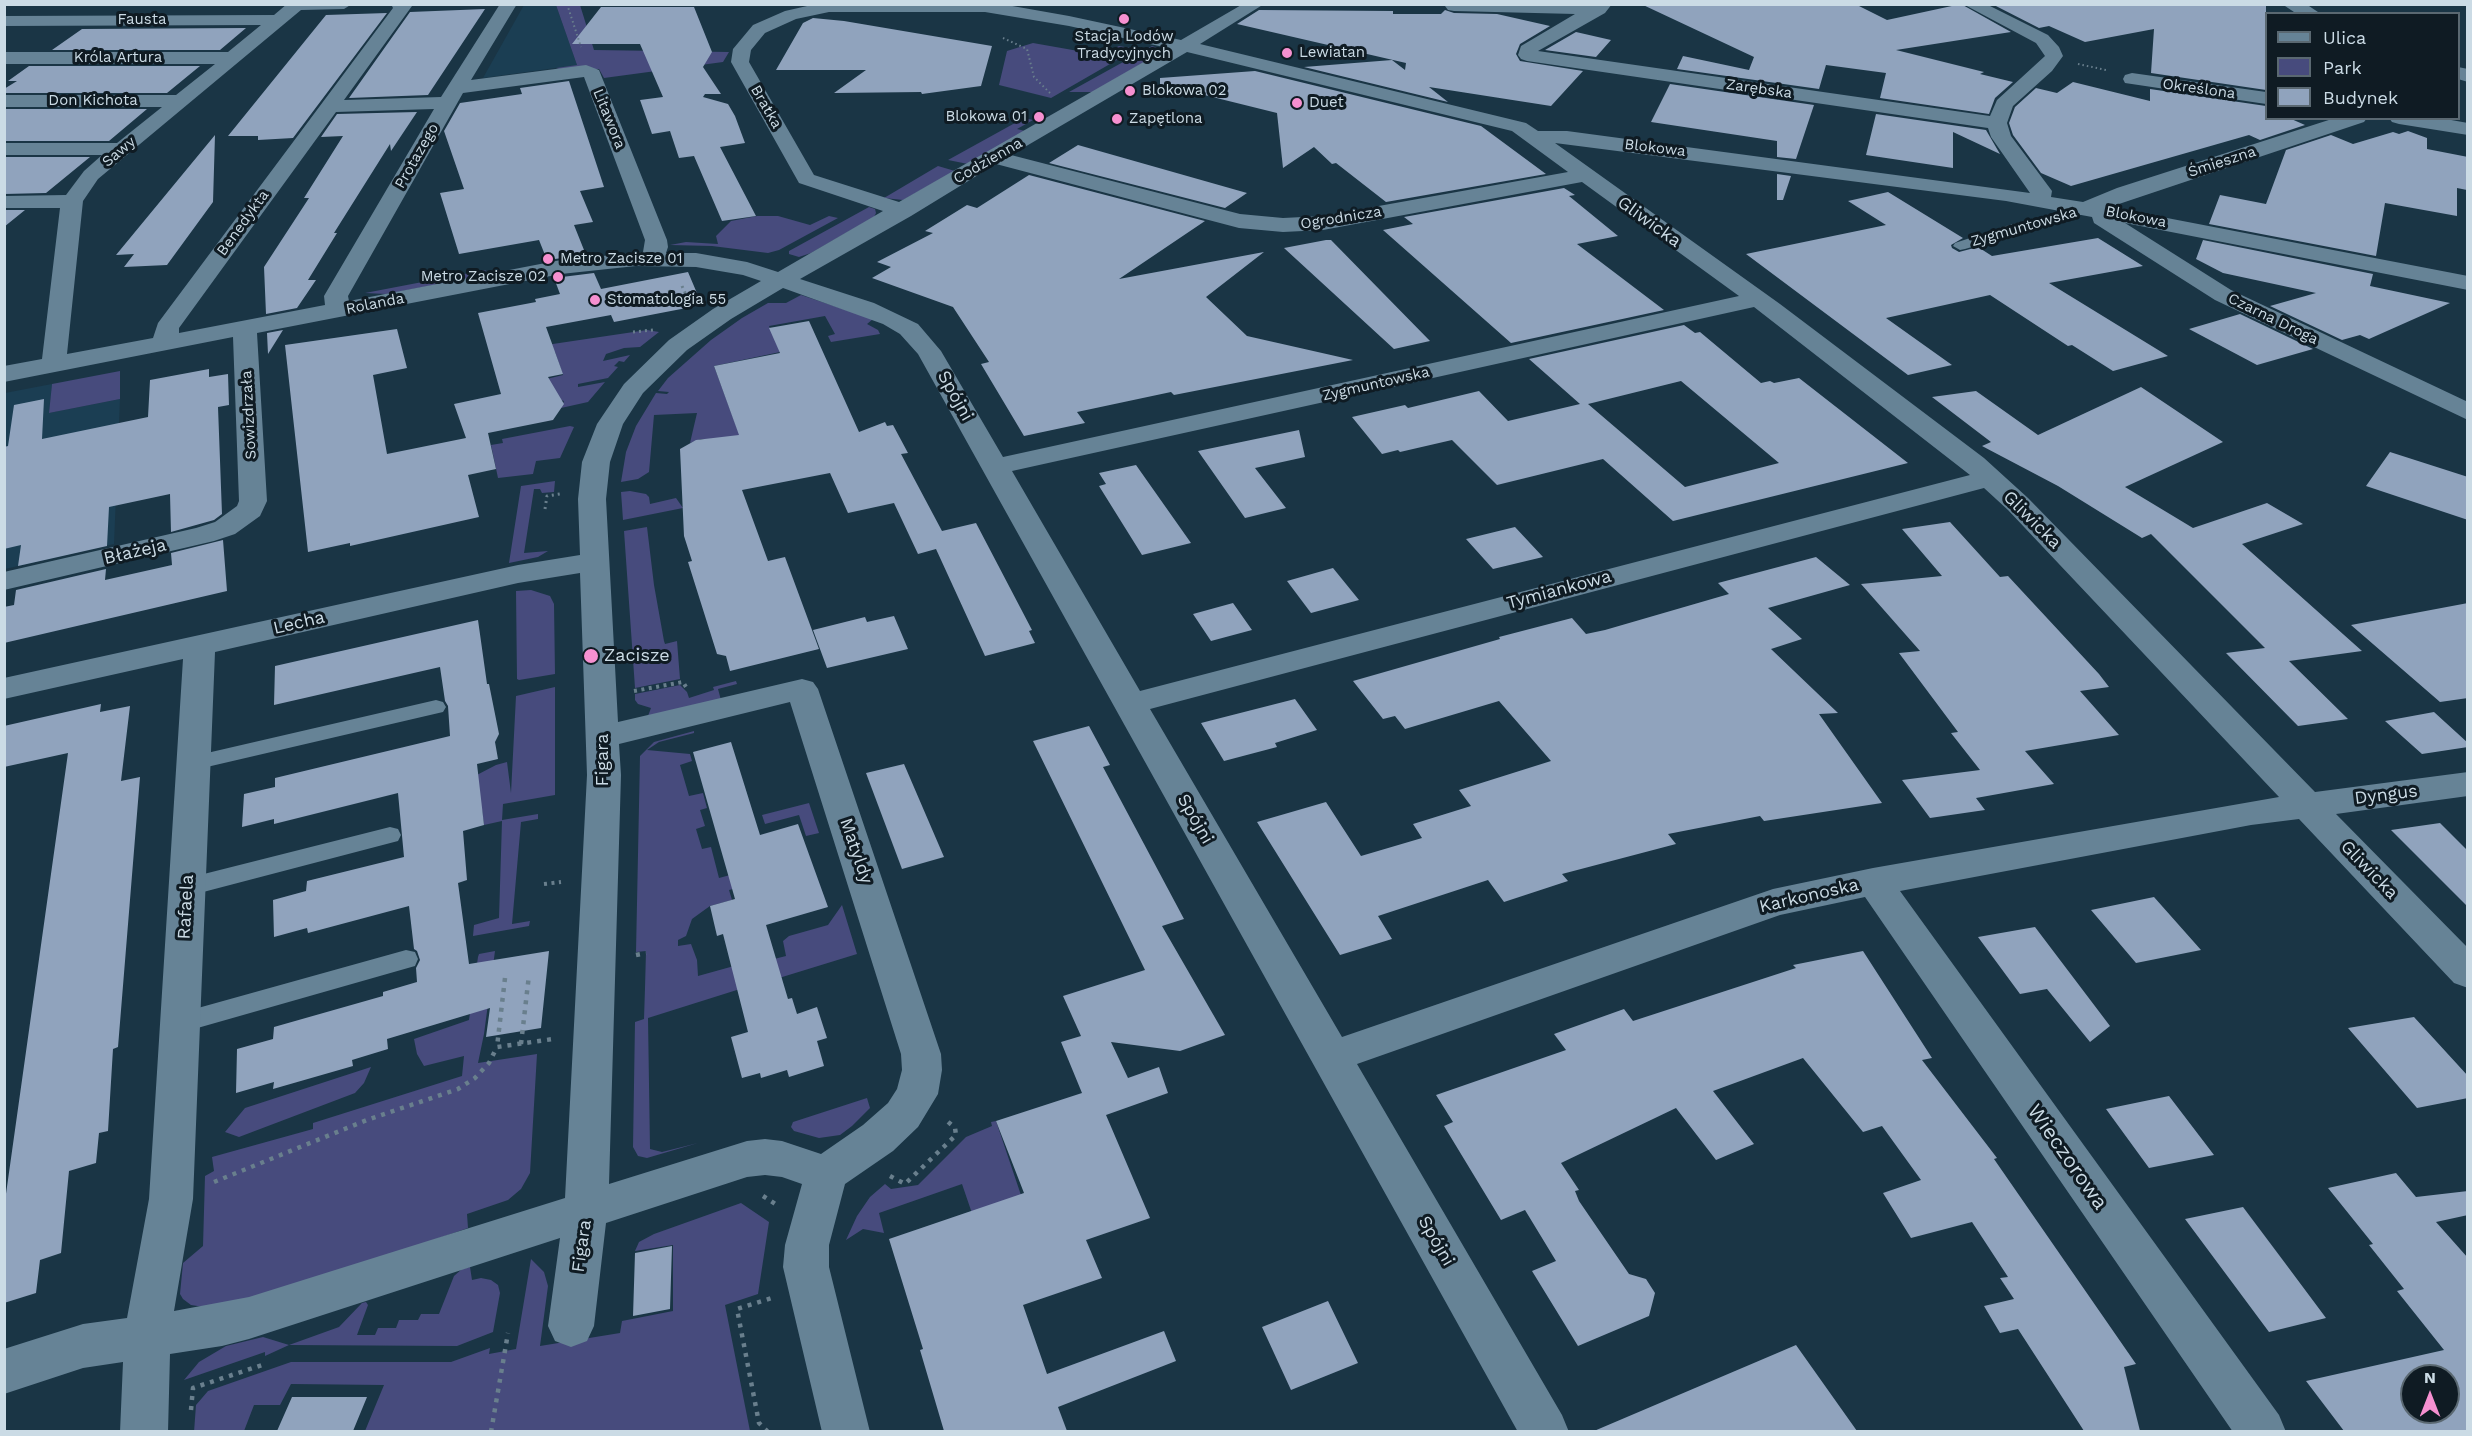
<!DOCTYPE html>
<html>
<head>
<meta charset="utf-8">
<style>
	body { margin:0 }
	#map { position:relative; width:2472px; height:1436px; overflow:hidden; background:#1a3545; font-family:"Work Sans",sans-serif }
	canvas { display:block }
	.frame { position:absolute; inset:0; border:6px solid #cbdbe5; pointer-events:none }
	.legend { position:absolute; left:2265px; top:12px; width:195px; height:108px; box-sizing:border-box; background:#0f1b23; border:2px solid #5a6871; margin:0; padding:8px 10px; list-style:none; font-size:18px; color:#cbdbe5 }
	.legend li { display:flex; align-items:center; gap:12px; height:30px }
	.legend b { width:30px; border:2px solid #5a6871 }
	.north { position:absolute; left:2400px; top:1364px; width:60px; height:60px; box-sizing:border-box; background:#0f1b23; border:2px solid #5a6871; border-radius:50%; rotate:0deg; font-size:16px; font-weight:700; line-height:24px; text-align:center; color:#cbdbe5 }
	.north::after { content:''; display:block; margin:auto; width:21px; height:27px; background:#f690d0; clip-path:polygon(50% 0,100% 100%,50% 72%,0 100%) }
</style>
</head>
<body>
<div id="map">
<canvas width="2472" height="1436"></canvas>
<div class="frame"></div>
<ul class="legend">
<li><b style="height:8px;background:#668396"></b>Ulica</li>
<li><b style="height:16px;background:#474b7d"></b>Park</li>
<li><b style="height:16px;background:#90a3bd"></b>Budynek</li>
</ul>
<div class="north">N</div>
</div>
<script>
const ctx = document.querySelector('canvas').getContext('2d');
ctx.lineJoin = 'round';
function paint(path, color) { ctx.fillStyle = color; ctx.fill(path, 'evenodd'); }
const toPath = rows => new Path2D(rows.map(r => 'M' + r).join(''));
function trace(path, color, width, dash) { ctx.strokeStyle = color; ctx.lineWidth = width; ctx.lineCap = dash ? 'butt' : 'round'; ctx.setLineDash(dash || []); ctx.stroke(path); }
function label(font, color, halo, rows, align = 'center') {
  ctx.font = font + ' "Work Sans",sans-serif'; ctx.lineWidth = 6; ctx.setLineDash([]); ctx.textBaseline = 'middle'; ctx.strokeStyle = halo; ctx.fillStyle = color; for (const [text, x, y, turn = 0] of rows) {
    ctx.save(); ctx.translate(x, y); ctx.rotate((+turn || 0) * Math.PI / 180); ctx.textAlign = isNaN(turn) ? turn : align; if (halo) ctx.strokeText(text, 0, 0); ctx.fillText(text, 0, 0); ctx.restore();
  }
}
paint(toPath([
	[524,5,556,5,577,65,483,78],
	[52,384,49,413,120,399,114,544,5,569,5,393]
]), '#1b3e53');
paint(toPath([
	[556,5,580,5,594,50,729,52,723,62,604,78,599,69,562,70,556,68,577,65],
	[1033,43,1101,55,1119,46,1136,49,1051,98,999,85,1007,51],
	[1152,46,1161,49,1160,53,1093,92,1069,92],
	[1024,118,1033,120,1017,129,1025,131,968,164,948,160],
	[938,166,955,171,903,200,884,198],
	[869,207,875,209,876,213,874,217,811,253,799,257,789,254,789,251],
	[757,216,778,216,810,225,829,216,838,218,779,250,768,253,712,246,670,245,686,242,718,244,716,236,731,221],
	[485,270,487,272,482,276,386,294,365,293],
	[801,295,873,319,867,324,878,330,880,334,831,342,828,336,835,334,825,316,769,326,780,352,714,366,741,439,701,439,690,443,697,413,654,415,649,472,638,479,621,482,626,452,636,426,656,393,667,394,669,392,658,391,668,378,711,340,742,318,768,303,786,303],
	[647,330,659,332,640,347,624,348,606,354,603,361,630,355,624,362,619,361,614,366,618,367,608,378,578,384,578,387,605,382,588,402,561,408,564,401,514,387,563,375,555,352,546,345],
	[120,371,120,399,49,413,52,384],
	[570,426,574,427,560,458,536,461,533,474,498,478,491,445,503,443,502,439],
	[555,481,554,492,542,493,540,489,534,489,524,553,548,551,538,557,509,563,521,486],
	[630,491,646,494,649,497,650,504,676,498,683,508,623,520,621,492],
	[647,527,654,585,664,641,665,644,677,641,680,679,635,688,624,531],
	[531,590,550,596,554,604,555,674,519,680,517,679,516,591],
	[736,681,737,684,718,689,721,700,648,716,651,708,638,704,635,700,635,694,680,685,687,692,689,698,714,690,713,687],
	[555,687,555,795,503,804,502,820,538,814,538,819,521,822,512,924,530,921,529,926,473,936,474,925,499,918,502,821,484,825,482,810,471,778,496,765,507,762,511,793,516,696],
	[694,731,694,733,659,742,647,750,690,754,692,761,680,765,689,796,703,793,707,808,700,810,705,826,696,829,702,849,711,847,719,878,745,871,771,879,729,890,732,900,710,906,703,911,692,919,686,936,678,940,678,946,691,944,697,960,698,976,734,966,740,989,648,1018,650,1149,662,1152,698,1143,647,1158,638,1156,633,1147,635,1022,644,1019,645,988,646,951,636,952,640,756,654,742],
	[809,803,819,833,806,836,799,815,765,824,762,815],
	[842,905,857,954,779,978,774,959,786,956,783,941,789,936,828,925],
	[495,951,484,1034,478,1063,537,1054,530,1173,521,1189,508,1200,467,1214,468,1228,376,1260,260,1297,204,1307,191,1305,183,1299,180,1294,183,1263,203,1246,205,1176,214,1171,212,1157,313,1129,313,1123,462,1076,464,1056,424,1066,417,1054,414,1039,469,1020,478,957,479,954],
	[371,1067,364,1083,355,1093,239,1137,225,1132,245,1108],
	[867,1098,870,1108,852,1126,840,1135,819,1138,794,1131,791,1127,793,1122],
	[996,1121,1026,1210,991,1269,962,1184,879,1213,884,1233,863,1229,846,1240,857,1216,870,1197,885,1184,891,1189,918,1185,966,1137,992,1126,991,1122],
	[741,1203,769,1222,758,1294,725,1305,750,1431,365,1431,384,1385,291,1384,280,1405,254,1405,244,1431,194,1432,196,1405,208,1391,291,1362,451,1362,490,1348,489,1354,516,1349,531,1259,544,1272,548,1286,540,1346,620,1333,622,1321,673,1311,673,1245,635,1251,639,1242,654,1234],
	[470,1267,472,1280,481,1278,491,1280,498,1285,500,1293,493,1332,457,1346,289,1345,265,1356,265,1352,184,1380,199,1362,226,1346,263,1337,289,1345,339,1327,362,1303,366,1302,368,1305,357,1335,375,1335,378,1328,396,1328,399,1320,418,1320,421,1314,439,1314,454,1276,462,1269]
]), '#474b7d');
paint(toPath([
	[1641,4,1857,5,1887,20,1961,4,2011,32,1896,50,1984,72,1980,74,2013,82,1995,98,1989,114,1880,98,1886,73,1826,65,1819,89,1677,69,1683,56,1749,70,1754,57],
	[1992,4,2266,4,2266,90,2151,73,2154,29,2085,42,2049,26,2039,28],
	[601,7,694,7,712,52,703,67,721,94,705,94,703,97,728,104,735,116,745,143,720,147,756,216,722,221,694,156,679,158,670,131,652,134,640,100,663,97,640,44,572,44],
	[485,9,428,95,349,98,410,12],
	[1259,10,1393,11,1393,14,1441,14,1445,10,1454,13,1497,14,1550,26,1520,44,1516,54,1520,61,1583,71,1551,106,1429,87,1448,102,1304,67,1392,60,1405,70,1406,63,1237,24],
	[387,13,293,138,258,140,258,136,228,136,326,15],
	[813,18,844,21,992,46,981,86,922,94,921,92,834,93,866,70,776,70,803,23],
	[246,28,220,50,52,50,82,29],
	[1576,32,1611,40,1596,57,1545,50],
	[29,66,200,66,167,93,4,93,4,89,17,81,8,81],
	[1255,71,1481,126,1546,174,1386,202,1336,163,1332,164,1314,147,1283,168,1277,113,1160,84,1160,78],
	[569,81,604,187,580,191,593,222,574,225,586,255,547,260,539,240,459,254,440,193,464,189,444,131,460,103,522,94,520,88],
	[2073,82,2150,101,2150,89,2266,106,2266,118,2289,118,2305,125,2260,140,2249,135,2071,186,2041,173,2013,135,2009,123,2015,107,2036,88,2057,93],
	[1670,84,1814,105,1796,159,1777,157,1777,141,1651,122],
	[4,109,147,109,109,141,4,141],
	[417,112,391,151,390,144,334,233,337,233,308,280,316,280,297,308,266,314,264,267,309,198,304,198,343,136,321,137,337,114],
	[1876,114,1986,130,2000,154,1953,132,1953,168,1866,155],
	[2408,131,2427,138,2427,149,2468,157,2467,190,2457,188,2457,216,2385,203,2376,256,2209,224,2220,195,2266,204,2286,150,2331,135,2353,144,2393,132,2399,134],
	[215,135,213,202,167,265,124,267,134,254,116,255],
	[1078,145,1247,193,1225,208,1049,163],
	[4,157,90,157,46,193,4,194],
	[1777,174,1791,176,1783,200,1777,200],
	[1029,175,1205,221,1119,279,1264,252,1206,297,1247,336,1353,360,1174,395,1171,392,1077,412,1085,423,1024,436,981,364,989,362,953,307,872,278,891,267,877,262,933,233,925,231,967,205,977,208],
	[1564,188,1575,195,1569,196,1618,236,1577,244,1664,310,1511,343,1383,230,1413,224,1404,217],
	[1888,192,1963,238,1951,245,1952,248,1959,252,1978,247,1992,256,2098,238,2143,266,2049,283,2168,356,2113,371,2072,345,2068,346,1990,295,1886,318,1952,365,1908,375,1746,254,1886,225,1848,201],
	[4,210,25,210,4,227],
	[1326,240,1331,240,1430,341,1394,349,1284,248],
	[2203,240,2373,274,2370,286,2450,303,2369,339,2360,335,2342,340,2270,306,2316,293,2223,273,2196,259],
	[688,272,702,305,614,322,611,315,546,327,563,374,548,377,564,404,553,420,488,433,496,469,468,475,479,517,350,546,350,543,308,552,285,345,397,329,407,368,373,375,387,454,466,438,454,404,501,394,478,313,536,302,535,299,560,294,554,278,594,273,601,289],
	[2240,314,2313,349,2257,365,2189,329],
	[809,321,859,432,885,422,887,426,893,425,908,453,901,454,942,531,976,523,1032,630,1029,631,1035,643,985,656,936,549,918,554,894,503,848,513,830,473,742,490,768,561,785,557,819,649,730,671,726,656,717,654,688,562,692,561,684,536,680,449,696,440,739,435,714,366,780,353,769,328],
	[1684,325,1695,333,1700,332,1761,383,1770,381,1774,383,1799,378,1908,463,1673,521,1603,459,1497,485,1452,440,1400,452,1398,450,1382,454,1352,417,1405,405,1408,408,1479,391,1508,421,1580,404,1529,359],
	[1681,381,1779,463,1685,487,1588,404],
	[283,330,268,354,267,333],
	[209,369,209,377,228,374,229,405,218,407,222,514,214,520,171,532,170,494,109,507,107,546,18,566,21,545,4,549,4,447,8,446,14,405,44,399,42,439,148,417,150,380],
	[2141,387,2223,442,2125,487,2193,528,2267,503,2303,524,2242,544,2362,651,2289,661,2348,719,2298,726,2226,653,2265,648,2151,534,2142,538,2058,486,1982,446,1991,442,1932,397,1976,391,2038,435],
	[1299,430,1305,457,1255,468,1286,508,1245,518,1198,451],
	[2390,452,2468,477,2468,520,2366,486],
	[1136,465,1191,543,1142,555,1099,486,1106,484,1099,473],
	[1950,522,2000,577,2008,576,2099,674,2109,687,2080,691,2119,735,2025,751,2054,784,1976,798,1985,810,1930,818,1902,780,1980,770,1951,733,1958,732,1899,653,1920,651,1861,584,1942,576,1902,529],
	[1515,527,1543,557,1493,569,1466,539],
	[223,540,227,591,4,643,4,607,14,605,16,590,106,569,105,580,172,565,171,553],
	[1816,557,1850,585,1768,608,1802,639,1771,649,1838,713,1819,714,1882,803,1764,821,1760,816,1668,834,1676,844,1562,874,1568,881,1504,902,1488,880,1378,916,1392,939,1340,955,1257,822,1326,802,1361,856,1422,838,1413,824,1471,806,1459,790,1551,761,1499,701,1405,729,1395,716,1383,719,1353,681,1500,639,1499,637,1572,618,1586,634,1605,630,1729,594,1718,583],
	[1333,568,1359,600,1311,613,1287,581],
	[1233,603,1252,630,1211,641,1193,614],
	[2468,603,2468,698,2440,702,2351,625],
	[894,616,908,649,827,668,813,630,865,617,867,622],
	[478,620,487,684,489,684,499,734,495,742,498,759,477,764,484,825,463,831,467,880,458,883,469,964,549,951,541,1028,486,1037,490,1008,387,1039,388,1049,352,1060,353,1066,273,1089,274,1082,236,1093,237,1049,273,1039,274,1027,383,996,383,992,417,982,416,968,420,960,417,951,414,949,409,906,308,933,307,928,274,937,273,900,306,891,307,881,404,857,398,793,274,824,274,819,242,827,244,794,275,787,275,778,450,736,448,706,445,701,440,667,274,705,275,666],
	[1295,699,1317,730,1275,743,1277,747,1224,761,1201,723],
	[101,704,100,712,130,706,121,781,140,777,118,1047,113,1049,108,1131,99,1133,96,1163,69,1171,61,1253,40,1260,36,1293,4,1303,4,1208,68,753,4,767,4,726],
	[2434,712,2468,743,2468,747,2422,754,2385,721],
	[1089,726,1110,765,1103,767,1184,919,1162,926,1225,1035,1180,1051,1111,1042,1128,1078,1159,1067,1168,1093,1106,1115,1150,1218,1086,1240,1102,1278,1023,1305,1047,1374,1164,1331,1176,1361,1058,1407,1067,1431,944,1431,920,1350,923,1349,889,1239,1024,1193,996,1121,1082,1093,1061,1042,1081,1036,1063,996,1145,970,1033,741],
	[731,742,760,835,798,824,828,907,766,925,788,999,792,998,797,1014,817,1007,827,1038,817,1041,824,1066,789,1077,787,1070,761,1078,760,1073,742,1078,731,1037,748,1032,723,934,717,936,710,906,735,899,693,752],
	[904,764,944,857,902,869,866,773],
	[2440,823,2468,851,2468,907,2391,830],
	[2154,897,2201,950,2136,963,2091,910],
	[2035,927,2110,1026,2090,1042,2047,989,2020,994,1978,937],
	[1863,951,1932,1058,1922,1060,1997,1158,1994,1159,2136,1364,2124,1367,2140,1431,2084,1431,2018,1329,2000,1333,1984,1306,2014,1299,2000,1278,2008,1277,1972,1222,1911,1238,1883,1193,1921,1180,1882,1126,1863,1132,1803,1058,1713,1091,1754,1144,1716,1160,1676,1108,1561,1163,1579,1190,1575,1191,1579,1201,1629,1274,1646,1279,1655,1293,1649,1316,1578,1346,1532,1271,1556,1261,1525,1210,1501,1220,1444,1126,1453,1122,1436,1095,1566,1050,1554,1034,1624,1009,1633,1021,1796,968,1793,965],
	[2414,1017,2468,1076,2468,1098,2417,1108,2348,1028],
	[2169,1096,2214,1155,2149,1168,2106,1109],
	[2396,1173,2416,1197,2468,1191,2468,1215,2436,1222,2468,1258,2468,1431,2344,1431,2306,1381,2444,1350,2397,1291,2404,1289,2369,1245,2373,1244,2328,1188],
	[2412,1376,2448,1376,2448,1412,2412,1412],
	[2243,1207,2285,1263,2326,1318,2269,1332,2185,1219],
	[672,1246,670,1309,633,1316,635,1253],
	[1328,1301,1358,1363,1291,1390,1262,1327],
	[1796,1345,1857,1431,1594,1431,1775,1354],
	[292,1397,367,1397,353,1431,277,1431]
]), '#90a3bd');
trace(toPath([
	[567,4,581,47],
	[1287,5,1428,5],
	[1003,38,1027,49,1034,77,1050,93],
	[2078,64,2106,70]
]), '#697f8d', 2, [1.5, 3]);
trace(toPath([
	[682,286,687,297],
	[669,290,674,302],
	[633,332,653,330],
	[545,509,547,496,560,494]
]), '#697f8d', 3, [2, 4]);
trace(toPath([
	[634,691,683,682,686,687],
	[544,884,561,882]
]), '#697f8d', 4, [3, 4.5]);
trace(toPath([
	[636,955,646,953],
	[505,978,497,1047,553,1039],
	[521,1044,529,975],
	[890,1176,905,1184,956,1135,955,1128,946,1120],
	[214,1182,367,1120,458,1089,475,1078,489,1063,497,1047],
	[763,1196,777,1205],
	[191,1410,193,1388,265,1364],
	[491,1432,508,1333],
	[768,1432,759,1423,737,1309,772,1298]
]), '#697f8d', 4.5, [4, 6]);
paint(toPath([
	[2088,204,2095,208,2093,211,1965,249,1960,250,1953,246,1955,243,2006,226,2088,204],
	[436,700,443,702,446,707,443,712,194,770,186,768,183,763,186,758,194,756,436,700],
	[390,827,398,829,401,835,398,841,188,896,180,893,176,887,180,881,188,878,390,827],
	[406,950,415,952,418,959,415,966,180,1033,171,1030,167,1023,171,1016,180,1013,406,950]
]), '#668396');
paint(toPath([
	[287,4,352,4,344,9,301,10,98,179,83,201,67,354,153,338,158,323,393,8,391,4,412,6,344,100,441,97,500,4,517,4,471,80,586,65,599,70,667,240,668,247,666,253,696,253,747,262,778,272,883,211,799,183,731,62,733,49,753,25,785,11,816,4,1001,4,1069,16,1181,40,1243,4,1264,4,1200,44,1526,123,1538,131,1567,131,2030,193,1991,137,1988,128,1527,61,1521,59,1518,55,1521,46,1575,14,1454,11,1448,10,1445,6,1612,4,1605,13,1538,51,1990,116,1997,100,2045,56,2036,43,1963,4,1986,4,2048,35,2059,47,2063,56,2052,71,2013,106,2007,123,2011,136,2052,191,2051,197,2083,202,2117,188,2335,118,2367,118,2364,122,2110,207,2468,276,2468,290,2125,223,2231,290,2468,402,2468,420,2215,300,2094,223,2092,217,2006,201,1555,143,1780,304,1984,458,2028,498,2315,792,2468,772,2468,796,2336,814,2468,948,2468,988,2454,983,2299,819,2251,825,1900,891,2279,1415,2286,1432,2233,1432,1865,897,1780,915,1357,1064,1562,1415,1569,1432,1518,1432,918,354,900,334,883,324,783,288,731,319,687,350,643,393,623,424,610,462,606,499,618,722,802,679,813,682,818,689,941,1054,942,1070,938,1094,918,1127,893,1151,845,1184,829,1245,829,1267,870,1432,822,1432,783,1267,785,1245,802,1184,782,1177,765,1175,747,1177,606,1223,594,1326,587,1341,571,1347,555,1341,548,1326,560,1238,249,1339,222,1346,170,1354,168,1432,120,1432,123,1362,83,1368,4,1394,4,1349,83,1324,127,1318,149,1199,183,659,4,699,4,678,518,565,580,555,578,499,582,462,597,424,624,384,669,340,713,309,761,281,743,275,696,267,636,266,561,274,257,333,267,501,260,516,235,534,214,541,4,590,4,572,196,528,215,522,237,506,239,501,233,337,4,382,4,366,42,359,60,208,4,208,4,196,66,195,84,171,102,155,4,155,4,143,117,143,162,107,4,107,4,95,176,95,215,64,4,64,4,52,228,52,261,25,4,26,4,16,274,15,287,4],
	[829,12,985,12,1069,26,1168,48,899,202,814,175,749,62,751,50,765,33,796,19,829,12],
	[1187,52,1512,131,1568,172,1323,216,1283,218,1240,214,1011,155,1187,52],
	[584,77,645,240,643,252,561,260,349,301,348,296,463,93,584,77],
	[434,109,324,296,325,305,179,333,179,328,336,112,434,109],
	[996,164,1239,228,1283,232,1323,230,1582,182,1739,296,1003,457,941,351,918,324,874,303,800,279,911,216,996,164],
	[1754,307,1970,475,1140,691,1012,471,1754,307],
	[1984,488,2008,510,2279,797,1873,868,1773,889,1342,1037,1150,709,1984,488],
	[580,573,587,775,565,1198,249,1297,174,1311,193,1199,215,652,518,583,580,573],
	[790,702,901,1054,902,1070,897,1089,888,1103,863,1125,821,1154,782,1141,765,1139,747,1141,609,1184,621,775,619,744,790,702],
	[2282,4,2306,4,2321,14,2297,14,2282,4],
	[2458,67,2468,69,2468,82,2458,79,2458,67],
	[2132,73,2266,92,2266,104,2125,83,2123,79,2125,75,2132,73],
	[2389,118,2440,118,2468,123,2468,135,2399,124,2392,122,2389,118]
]), '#668396');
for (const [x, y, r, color] of [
	[1124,19,6,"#f690d0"],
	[1287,53,6,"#f690d0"],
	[1130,91,6,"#f690d0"],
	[1297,103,6,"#f690d0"],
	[1039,117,6,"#f690d0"],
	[1117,119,6,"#f690d0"],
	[548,259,6,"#f690d0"],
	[558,277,6,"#f690d0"],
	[595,300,6,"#f690d0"],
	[591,656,8,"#f690d0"]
]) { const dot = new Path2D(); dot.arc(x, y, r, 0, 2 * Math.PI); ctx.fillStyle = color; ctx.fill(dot); trace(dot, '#0f1b23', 2); }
label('15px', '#cbdbe5', '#0f1b23', [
	["Fausta",142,20],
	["Króla Artura",118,58],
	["Zarębska",1759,89,8],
	["Określona",2199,89,8],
	["Don Kichota",93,101],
	["Bratka",766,107,60],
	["Litawora",609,119,68],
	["Blokowa",1655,148,7],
	["Sawy",119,152,-40],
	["Protazego",417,156,-60],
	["Codzienna",988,161,-30],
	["Śmieszna",2222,162,-18],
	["Blokowa",2136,217,11],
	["Ogrodnicza",1341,218,-9],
	["Benedykta",243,223,-54],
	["Zygmuntowska",2024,227,-16],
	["Rolanda",375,304,-11],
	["Czarna Droga",2273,319,26],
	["Zygmuntowska",1376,384,-13],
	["Sowizdrzała",249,415,-93]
]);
label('15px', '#cbdbe5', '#0f1b23', [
	["Stacja Lodów",1124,37,"center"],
	["Tradycyjnych",1124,54,"center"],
	["Lewiatan",1299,53],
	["Blokowa 02",1142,91],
	["Duet",1309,103],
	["Blokowa 01",1027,117,"right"],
	["Zapętlona",1129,119],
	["Metro Zacisze 01",560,259],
	["Metro Zacisze 02",546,277,"right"],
	["Stomatologia 55",607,300]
], 'left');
label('18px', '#cbdbe5', '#0f1b23', [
	["Gliwicka",1649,222,36],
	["Spójni",955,396,61],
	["Gliwicka",2032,520,45],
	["Błażeja",135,552,-13],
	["Tymiankowa",1559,590,-15],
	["Lecha",299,623,-13],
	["Figara",603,760,-90],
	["Dyngus",2386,795,-7],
	["Spójni",1195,819,60],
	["Matyldy",856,851,71],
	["Gliwicka",2369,870,46],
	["Karkonoska",1809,896,-13],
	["Rafaela",186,907,-87],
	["Spójni",1436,1241,60],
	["Figara",582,1246,-82]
]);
label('18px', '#cbdbe5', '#0f1b23', [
	["Zacisze",604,656]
], 'left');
label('21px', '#cbdbe5', '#0f1b23', [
	["Wieczorowa",2067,1157,55]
]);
</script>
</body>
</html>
